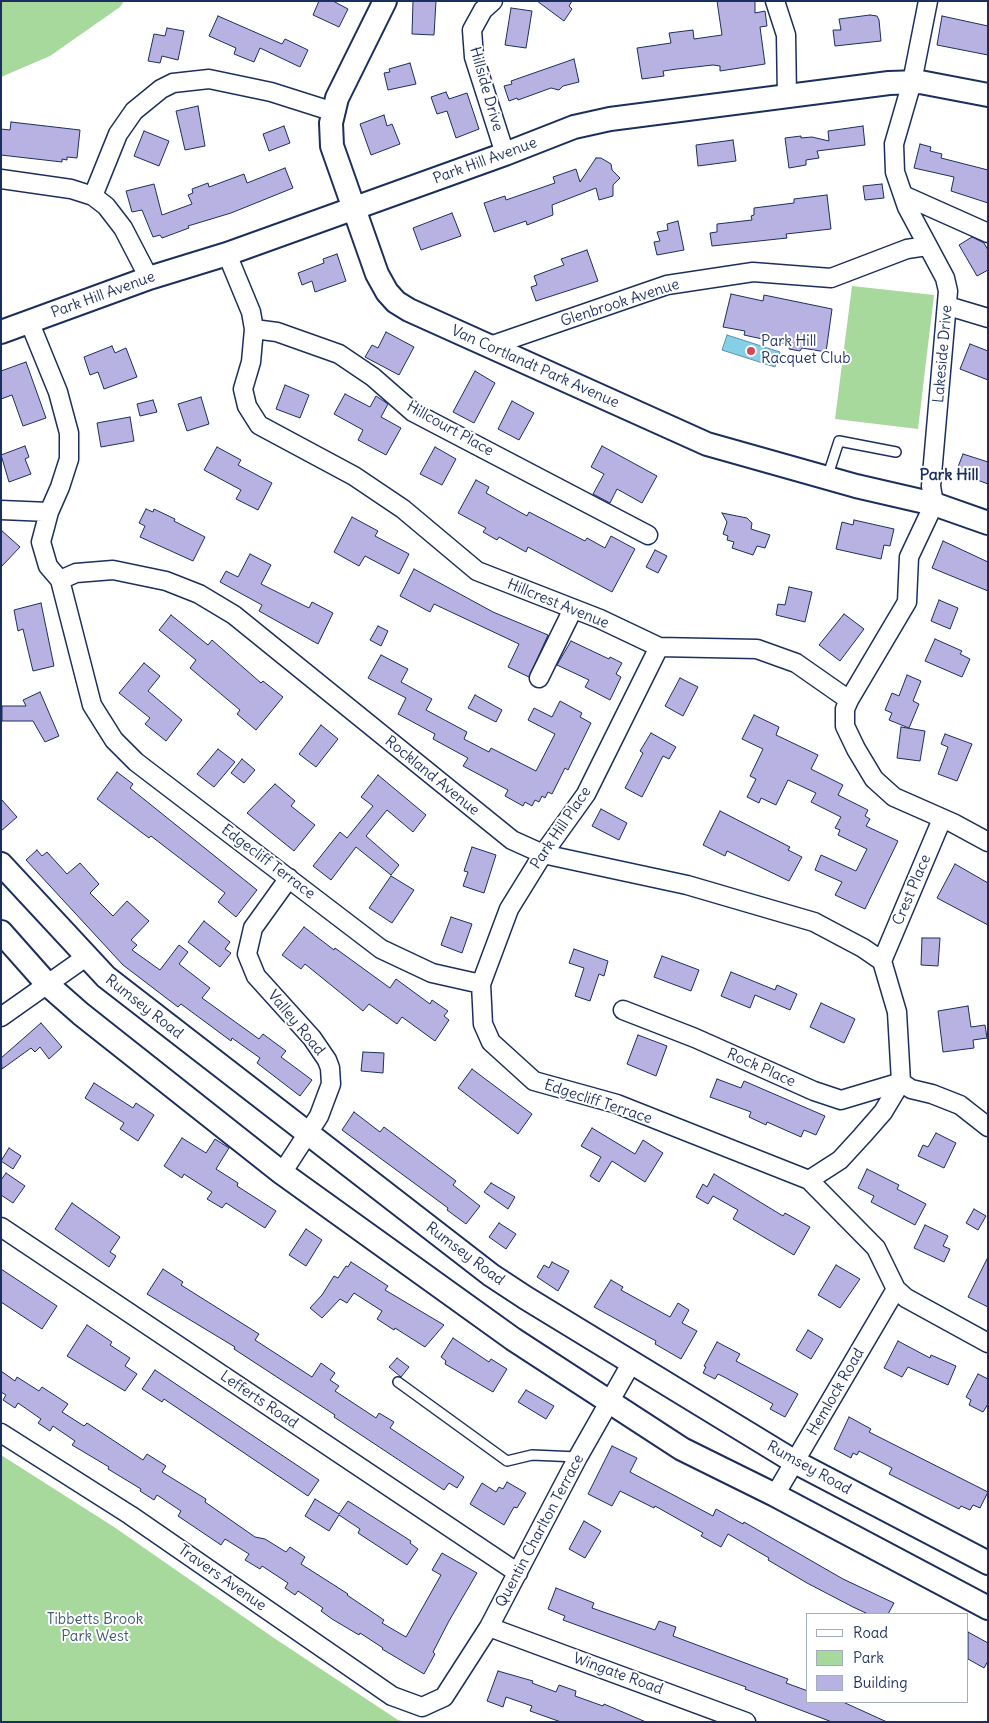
<!DOCTYPE html>
<html>
<head>
<meta charset="utf-8">
<style>
	body { margin:0 }
	#map { position:relative; width:989px; height:1723px; overflow:hidden; background:#fff; font-family:Delius,sans-serif }
	canvas { display:block }
	.frame { position:absolute; inset:0; border:2px solid #1b2f5e; pointer-events:none }
	.legend { position:absolute; left:806px; top:1613px; width:162px; height:90px; box-sizing:border-box; background:#fff; border:1px solid #a4acbf; margin:0; padding:6px 9px; list-style:none; font-size:15px; color:#1b2f5e }
	.legend li { display:flex; align-items:center; gap:10px; height:25px }
	.legend b { width:25px; border:1px solid #a4acbf }
</style>
</head>
<body>
<div id="map">
<canvas width="989" height="1723"></canvas>
<div class="frame"></div>
<ul class="legend">
<li><b style="height:6px;background:#fff"></b>Road</li>
<li><b style="height:14px;background:#a6d99b"></b>Park</li>
<li><b style="height:14px;background:#b8b2e3"></b>Building</li>
</ul>
</div>
<script>
const ctx = document.querySelector('canvas').getContext('2d');
ctx.lineJoin = 'round';
function paint(path, color) { ctx.fillStyle = color; ctx.fill(path, 'evenodd'); }
const toPath = rows => new Path2D(rows.map(r => 'M' + r).join(''));
function trace(path, color, width, dash) { ctx.strokeStyle = color; ctx.lineWidth = width; ctx.lineCap = dash ? 'butt' : 'round'; ctx.setLineDash(dash || []); ctx.stroke(path); }
function label(font, color, halo, rows, align = 'center') {
  ctx.font = font + ' Delius,sans-serif'; ctx.lineWidth = 4; ctx.setLineDash([]); ctx.textBaseline = 'middle'; ctx.strokeStyle = halo; ctx.fillStyle = color; for (const [text, x, y, turn = 0] of rows) {
    ctx.save(); ctx.translate(x, y); ctx.rotate((+turn || 0) * Math.PI / 180); ctx.textAlign = isNaN(turn) ? turn : align; if (halo) ctx.strokeText(text, 0, 0); ctx.fillText(text, 0, 0); ctx.restore();
  }
}
paint(toPath([
	[1,1,124,1,120,7,50,56,1,77],
	[852,286,934,295,918,429,835,419],
	[1,1455,114,1527,274,1638,398,1720,408,1722,1,1722]
]), '#a6d99b');
const water = toPath([
	[727,335,780,352,775,367,722,350,727,335]
]);
paint(water, '#86d0e6');
trace(water, '#5b90b0', 1);
const building = toPath([
	[319,1,333,1,348,9,339,27,313,15,319,1],
	[413,1,436,1,434,35,412,34,413,1],
	[537,1,572,1,569,6,572,9,564,21,537,1],
	[717,1,755,1,755,13,765,11,767,26,760,27,765,64,720,71,720,66,713,65,677,69,663,71,664,76,642,79,637,48,671,43,669,33,693,30,694,39,722,35,717,1],
	[511,8,532,11,526,48,505,45,511,8],
	[870,15,877,16,879,20,881,41,835,46,833,30,841,30,839,19,870,15],
	[218,16,282,44,285,39,308,50,300,67,260,48,254,62,234,54,236,48,209,36,218,16],
	[942,16,988,26,988,55,937,45,942,16],
	[167,28,184,31,178,60,162,56,160,63,148,61,154,34,165,36,167,28],
	[574,59,579,82,563,86,559,90,551,88,518,100,517,98,509,101,504,86,512,84,511,81,574,59],
	[410,63,416,84,388,90,384,73,390,72,389,69,410,63],
	[446,92,449,99,467,93,479,129,456,138,447,111,437,114,431,97,446,92],
	[198,106,205,146,185,150,176,111,198,106],
	[384,115,387,126,392,124,400,144,371,155,360,124,384,115],
	[11,122,80,130,77,158,67,157,67,160,62,159,62,162,1,155,1,129,10,130,11,122],
	[284,126,290,143,269,151,263,134,284,126],
	[863,126,865,145,817,151,819,158,806,160,806,165,789,168,785,138,801,136,801,138,812,137,829,141,828,131,863,126],
	[144,131,169,141,159,166,134,156,144,131],
	[733,140,736,161,698,166,696,145,733,140],
	[920,144,931,147,930,151,942,154,941,158,988,170,988,203,951,191,954,177,914,168,920,144],
	[596,158,601,158,611,164,612,170,620,178,613,185,613,196,599,200,596,188,552,205,553,215,527,225,526,221,494,232,484,203,505,196,506,200,555,183,553,177,576,169,580,182,596,158],
	[285,168,293,188,231,213,188,226,189,228,162,238,160,235,153,237,142,210,132,212,126,191,154,184,162,215,192,204,188,195,193,193,192,189,208,183,209,187,244,174,247,183,285,168],
	[882,184,884,198,865,200,863,186,882,184],
	[827,195,831,229,786,234,787,238,712,246,710,233,717,232,717,224,752,220,751,216,754,215,754,208,794,203,794,199,827,195],
	[452,213,461,236,421,250,413,228,452,213],
	[678,221,684,250,657,255,654,242,660,241,657,232,668,230,667,224,678,221],
	[972,237,984,243,988,250,988,270,977,276,959,245,972,237],
	[587,250,598,281,536,301,531,287,537,285,534,276,564,265,561,259,587,250],
	[337,254,346,281,315,292,312,281,302,285,298,273,324,263,323,259,337,254],
	[731,294,763,301,764,295,832,309,826,352,802,348,800,351,789,349,790,345,744,335,745,331,723,327,731,294],
	[386,332,414,347,399,375,365,357,372,345,378,348,386,332],
	[970,344,988,351,988,380,960,369,970,344],
	[112,346,115,353,126,348,137,377,104,389,98,372,90,375,84,357,112,346],
	[26,362,46,418,23,426,12,395,1,399,1,371,26,362],
	[475,371,495,383,474,423,453,412,475,371],
	[285,385,309,395,300,418,276,409,285,385],
	[345,394,370,407,376,396,388,404,381,417,401,428,386,455,358,440,363,430,334,414,345,394],
	[201,397,209,424,187,431,178,404,201,397],
	[153,400,157,412,140,416,137,404,153,400],
	[512,401,534,413,519,440,498,429,512,401],
	[130,417,134,441,101,447,97,423,130,417],
	[25,446,29,457,25,459,31,474,9,482,1,455,25,446],
	[602,446,657,476,642,503,617,489,610,503,593,494,604,474,591,467,602,446],
	[217,447,241,460,238,465,272,483,258,510,236,499,241,490,204,470,217,447],
	[435,447,456,459,442,485,420,474,435,447],
	[963,454,988,462,988,484,956,472,963,454],
	[476,480,489,487,486,493,527,516,529,512,585,541,587,538,605,548,611,536,635,549,612,592,528,547,526,552,499,537,497,540,483,532,486,528,458,513,476,480],
	[146,509,153,512,154,509,175,519,174,521,205,537,193,561,140,537,145,526,139,523,146,509],
	[722,513,747,518,752,523,751,529,770,535,765,548,757,546,753,555,732,548,734,542,727,540,728,536,723,534,727,522,722,513],
	[352,517,378,531,375,536,409,554,399,574,365,556,359,566,334,552,352,517],
	[854,520,894,529,890,546,884,545,881,559,836,549,842,522,853,525,854,520],
	[1,530,20,547,1,567,1,530],
	[943,541,988,562,988,591,932,568,943,541],
	[655,550,667,556,658,573,646,567,655,550],
	[250,554,271,565,261,584,309,608,312,602,333,613,318,644,259,611,262,605,220,582,226,571,238,577,250,554],
	[414,569,493,612,548,635,529,677,508,667,519,644,434,604,430,612,400,596,414,569],
	[789,587,812,592,805,622,776,615,778,604,785,605,789,587],
	[939,600,958,608,950,629,931,621,939,600],
	[41,603,54,666,33,671,23,629,18,631,14,610,41,603],
	[844,614,864,629,840,661,819,645,844,614],
	[171,615,208,645,212,640,261,683,263,681,283,697,256,730,237,714,240,710,190,668,196,660,159,630,171,615],
	[378,626,388,631,381,646,370,640,378,626],
	[935,639,962,651,960,654,970,659,962,677,925,661,935,639],
	[571,641,609,659,610,657,622,663,616,674,621,677,610,700,585,687,589,680,557,665,571,641],
	[381,655,408,669,401,682,432,699,426,710,467,732,464,739,489,752,491,748,536,771,555,734,528,720,534,708,552,717,560,701,582,713,580,717,591,723,568,770,565,768,552,794,548,792,545,798,542,796,539,802,535,800,532,806,525,802,523,806,505,796,508,790,463,766,468,758,433,739,435,734,398,714,406,698,368,678,381,655],
	[144,663,160,676,148,691,182,720,166,741,145,724,150,718,119,693,144,663],
	[907,675,921,681,913,701,919,704,909,728,889,720,892,713,885,710,892,693,899,696,907,675],
	[680,678,698,687,683,716,665,706,680,678],
	[40,692,59,736,45,742,33,721,2,721,2,706,26,706,23,700,40,692],
	[475,695,502,710,496,722,468,708,475,695],
	[754,715,779,727,776,735,818,755,811,769,843,785,838,795,868,810,865,816,870,819,866,826,898,841,865,909,835,895,842,882,815,870,821,855,856,871,867,849,838,835,840,830,835,828,841,817,811,802,816,793,788,780,776,805,761,798,759,803,747,797,756,779,750,776,763,749,742,739,754,715],
	[321,725,338,739,316,767,299,754,321,725],
	[901,727,925,731,920,761,897,758,901,727],
	[651,733,676,747,669,759,663,756,642,797,625,788,643,753,640,751,651,733],
	[945,734,972,744,957,781,938,774,948,747,941,744,945,734],
	[218,749,235,762,214,787,197,774,218,749],
	[242,759,255,770,244,783,231,773,242,759],
	[117,772,133,784,130,788,257,890,236,917,218,902,225,893,151,836,149,838,97,799,117,772],
	[378,775,426,815,413,832,387,810,366,836,399,865,391,875,356,847,331,880,313,866,340,832,347,838,373,806,361,797,378,775],
	[275,784,295,801,291,806,315,825,294,851,247,813,275,784],
	[1,799,17,817,1,831,1,799],
	[601,809,627,823,619,840,592,826,601,809],
	[720,811,790,847,788,850,802,857,789,881,727,851,725,856,703,845,720,811],
	[472,847,496,855,484,893,463,886,468,872,464,871,472,847],
	[37,850,42,856,47,852,67,874,80,863,99,884,90,893,113,916,127,901,139,912,149,921,131,940,137,945,132,950,160,970,179,945,188,952,179,964,210,988,202,998,259,1039,263,1034,286,1051,281,1057,312,1080,300,1096,257,1063,260,1058,232,1038,231,1041,181,1004,178,1007,123,965,26,860,37,850],
	[955,864,988,883,988,925,937,898,955,864],
	[391,876,414,890,392,923,369,908,391,876],
	[451,917,472,924,462,953,441,945,451,917],
	[204,921,230,942,225,949,231,953,220,967,188,942,204,921],
	[304,927,334,950,335,948,390,988,396,979,430,1004,432,1000,448,1011,444,1016,449,1020,435,1041,402,1017,397,1024,369,1004,363,1011,305,964,301,969,282,955,304,927],
	[922,938,940,938,938,966,921,965,922,938],
	[574,949,608,961,604,976,599,974,590,1001,575,996,584,968,569,963,574,949],
	[662,956,699,970,691,991,654,977,662,956],
	[731,972,775,990,777,985,797,994,790,1010,755,995,750,1008,721,996,731,972],
	[821,1003,855,1019,844,1043,810,1027,821,1003],
	[968,1006,971,1027,985,1025,987,1038,973,1040,974,1048,943,1052,938,1011,968,1006],
	[41,1023,62,1047,49,1059,40,1047,35,1052,31,1048,2,1069,1,1058,41,1023],
	[638,1035,667,1046,656,1076,627,1064,638,1035],
	[363,1052,384,1053,383,1073,361,1071,363,1052],
	[472,1069,532,1114,518,1134,458,1088,472,1069],
	[717,1079,741,1088,744,1081,825,1116,816,1135,804,1130,801,1137,767,1122,766,1125,749,1117,751,1112,710,1097,717,1079],
	[94,1083,133,1108,136,1103,154,1115,138,1141,120,1129,124,1123,85,1098,94,1083],
	[354,1112,380,1132,384,1127,456,1181,453,1185,480,1206,466,1224,447,1210,448,1208,342,1130,354,1112],
	[592,1128,635,1154,643,1140,663,1153,645,1182,612,1161,599,1182,590,1176,601,1157,581,1146,592,1128],
	[936,1133,956,1143,944,1168,918,1156,923,1145,928,1147,936,1133],
	[182,1138,206,1153,215,1139,229,1148,216,1169,238,1183,237,1186,276,1211,265,1228,226,1203,222,1208,207,1199,212,1192,187,1176,184,1174,182,1178,164,1166,182,1138],
	[9,1148,21,1156,13,1169,1,1161,9,1148],
	[867,1169,899,1185,897,1189,926,1204,915,1225,871,1202,874,1196,858,1188,867,1169],
	[6,1173,25,1186,13,1203,1,1195,1,1180,6,1173],
	[714,1174,783,1216,785,1213,810,1227,794,1255,733,1219,738,1210,713,1196,708,1204,696,1197,703,1184,707,1187,714,1174],
	[491,1183,515,1197,508,1209,484,1192,491,1183],
	[72,1203,120,1237,110,1252,116,1256,109,1267,55,1229,72,1203],
	[974,1209,986,1216,978,1230,966,1223,974,1209],
	[499,1223,516,1234,506,1249,489,1237,499,1223],
	[925,1225,948,1236,943,1246,950,1249,944,1262,914,1248,925,1225],
	[306,1229,322,1240,306,1266,289,1255,306,1229],
	[988,1257,988,1307,968,1297,988,1257],
	[351,1262,388,1286,385,1290,444,1325,425,1347,395,1328,394,1330,377,1319,382,1311,354,1293,347,1303,340,1299,322,1318,310,1308,322,1295,334,1276,338,1278,346,1266,348,1267,351,1262],
	[552,1262,569,1271,558,1291,537,1277,544,1265,549,1268,552,1262],
	[836,1265,860,1279,840,1308,818,1295,836,1265],
	[1,1269,57,1306,42,1329,1,1302,1,1269],
	[163,1269,183,1282,181,1285,259,1334,255,1340,312,1377,321,1363,335,1373,330,1380,339,1386,335,1391,376,1418,379,1413,394,1422,390,1428,464,1477,457,1488,449,1483,444,1490,334,1417,335,1415,234,1349,235,1347,147,1294,163,1269],
	[611,1280,623,1287,621,1290,670,1317,678,1303,689,1310,682,1323,697,1331,681,1359,655,1344,656,1341,594,1307,611,1280],
	[87,1325,112,1342,110,1345,130,1358,125,1366,137,1374,125,1391,67,1356,87,1325],
	[808,1330,823,1339,811,1359,796,1350,808,1330],
	[453,1338,489,1362,491,1359,507,1369,493,1392,445,1364,446,1361,441,1357,453,1338],
	[898,1341,930,1358,931,1355,956,1366,948,1385,908,1367,902,1377,884,1368,898,1341],
	[717,1342,740,1354,736,1361,798,1394,785,1417,770,1409,773,1404,726,1378,718,1374,715,1379,703,1373,706,1367,704,1366,717,1342],
	[397,1358,409,1367,401,1377,389,1367,397,1358],
	[155,1370,319,1480,308,1496,164,1399,162,1402,142,1389,155,1370],
	[1,1371,15,1381,17,1377,39,1391,42,1387,68,1404,62,1412,84,1426,87,1423,143,1460,147,1454,166,1466,162,1472,206,1499,205,1502,255,1537,265,1539,286,1552,290,1547,305,1557,301,1564,348,1594,347,1595,384,1620,382,1623,406,1637,441,1575,432,1570,442,1553,477,1573,449,1621,433,1652,435,1654,424,1674,382,1649,383,1648,360,1633,359,1635,332,1619,321,1611,323,1608,298,1591,295,1595,285,1588,288,1583,262,1566,260,1569,245,1560,249,1554,225,1539,221,1545,178,1516,181,1511,157,1495,154,1500,140,1491,141,1489,108,1469,109,1467,72,1445,75,1441,53,1426,50,1431,38,1423,41,1419,18,1403,15,1408,3,1400,6,1395,1,1392,1,1371],
	[978,1374,988,1379,988,1404,983,1412,969,1405,971,1400,966,1397,978,1374],
	[526,1390,554,1406,546,1419,518,1402,526,1390],
	[849,1417,871,1429,869,1432,988,1492,980,1508,973,1505,970,1510,961,1506,959,1509,889,1474,892,1468,859,1451,857,1455,853,1453,851,1458,834,1449,849,1417],
	[612,1446,637,1458,630,1472,713,1516,716,1509,743,1524,744,1522,843,1579,894,1603,888,1614,868,1614,853,1607,807,1583,768,1560,769,1558,728,1534,721,1547,701,1536,703,1533,655,1506,654,1508,620,1491,612,1506,588,1494,612,1446],
	[507,1482,526,1493,517,1508,514,1507,504,1525,470,1504,482,1483,496,1492,499,1487,503,1489,507,1482],
	[315,1499,339,1514,348,1501,411,1541,410,1543,418,1549,407,1565,358,1533,360,1529,339,1515,329,1531,305,1516,315,1499],
	[584,1521,601,1531,585,1558,569,1549,584,1521],
	[556,1588,594,1603,592,1608,655,1630,659,1621,676,1627,673,1636,788,1679,786,1683,808,1691,808,1702,843,1702,887,1722,832,1722,745,1689,746,1687,563,1620,565,1616,548,1609,556,1588],
	[968,1632,988,1643,988,1661,984,1668,968,1659,968,1632],
	[498,1671,533,1681,532,1683,556,1692,559,1685,576,1691,575,1696,603,1706,604,1704,646,1722,561,1722,530,1711,532,1706,506,1697,503,1707,487,1701,498,1671]
]);
paint(building, '#b8b2e3');
trace(building, '#1b2f5e', 1);
const service = toPath([
	[827,478,839,441,896,452],
	[398,1382,507,1461,532,1455,578,1457]
]);
const minor = toPath([
	[493,1,483,10,472,30,474,57,505,154],
	[775,1,786,35,787,96],
	[928,1,912,82,894,144,895,172,907,207,945,278,948,291,931,486,934,504,909,557,907,602,849,700,845,709,845,726,856,749,874,779,894,797,953,823,988,842],
	[1,179,71,189,93,196,106,206,123,228,149,278],
	[903,195,988,233],
	[93,196,118,134,134,111,161,89,173,83,209,79,271,92,334,112],
	[227,254,251,312,254,329,251,362,243,389,247,406,259,425,354,476,403,509,477,571,600,619,659,647,757,649,796,663,849,700],
	[948,306,988,318],
	[29,321,58,392,69,433,69,459,60,487,49,512,41,542,48,566,60,580,92,705,114,740,136,762,381,949,432,973,481,984],
	[254,329,277,332,339,354,373,377,413,412,648,535],
	[490,346,667,285,753,272,831,278,907,249,927,246],
	[1,510,49,512],
	[60,580,76,573,113,570,166,581,199,594,234,615,512,840,543,854,687,885,814,922,863,948,882,961,897,1012,901,1082],
	[659,647,586,794,543,854,509,909,481,984,483,1024,491,1042,534,1081,617,1104,809,1180,876,1248,896,1289,906,1298,988,1343],
	[539,678,573,609],
	[882,961,942,819],
	[623,1010,695,1038,814,1091,841,1100,901,1082],
	[1,1017,86,957],
	[901,1082,911,1089,932,1094,960,1105,988,1127],
	[282,1173,319,1116,331,1084,330,1068,327,1060,312,1038,256,976,247,954,253,928,289,878],
	[809,1180,840,1160,862,1136,883,1112,901,1082],
	[1,1227,518,1573],
	[1,1433,130,1515,392,1696,422,1707,444,1697,489,1627,578,1457,632,1362],
	[775,1495,896,1289],
	[489,1627,746,1722]
]);
const tertiary = toPath([
	[385,1,337,98,331,123,332,146,377,274,387,292,396,302,409,310,707,444,856,486,934,504,988,523],
	[1,332,149,278,227,254,505,154,574,127,610,119,889,83,920,82,988,95],
	[1,864,106,977,491,1275,526,1298,795,1462,988,1563],
	[1,932,48,985,81,1014,282,1173,513,1339,682,1449,775,1495,988,1608]
]);
trace(service, '#1b2f5e', 12);
trace(minor, '#1b2f5e', 21);
trace(tertiary, '#1b2f5e', 26);
trace(service, '#fff', 9);
trace(minor, '#fff', 18);
trace(tertiary, '#fff', 22);
for (const [x, y, r, color] of [
	[751,351,5,"#d1495b"]
]) { const dot = new Path2D(); dot.arc(x, y, r, 0, 2 * Math.PI); ctx.fillStyle = color; ctx.fill(dot); trace(dot, '#fff', 2); }
label('15px', '#1b2f5e', '#fff', [
	["Hillside Drive",486,89,74],
	["Park Hill Avenue",485,161,-20],
	["Park Hill Avenue",103,295,-20],
	["Glenbrook Avenue",620,303,-18],
	["Lakeside Drive",943,354,-85],
	["Van Cortlandt Park Avenue",535,367,24],
	["Hillcourt Place",450,429,29],
	["Hillcrest Avenue",558,604,22],
	["Rockland Avenue",432,776,39],
	["Park Hill Place",561,828,-56],
	["Edgecliff Terrace",268,862,37],
	["Crest Place",912,890,-67],
	["Rumsey Road",144,1007,38],
	["Valley Road",296,1023,50],
	["Rock Place",761,1068,24],
	["Edgecliff Terrace",598,1102,18],
	["Rumsey Road",465,1254,37],
	["Hemlock Road",836,1392,-60],
	["Lefferts Road",259,1400,34],
	["Rumsey Road",809,1468,29],
	["Quentin Charlton Terrace",540,1531,-62],
	["Travers Avenue",222,1578,35],
	["Wingate Road",618,1674,20]
]);
label('15px', '#1b2f5e', '#fff', [
	["Park Hill",761,342],
	["Racquet Club",761,359]
], 'left');
label('15px', '#3e5a6d', '#fff', [
	["Tibbetts Brook",95,1620],
	["Park West",95,1637]
]);
label('bold 16px', '#1b2f5e', '#fff', [
	["Park Hill",949,475]
]);
</script>
</body>
</html>
